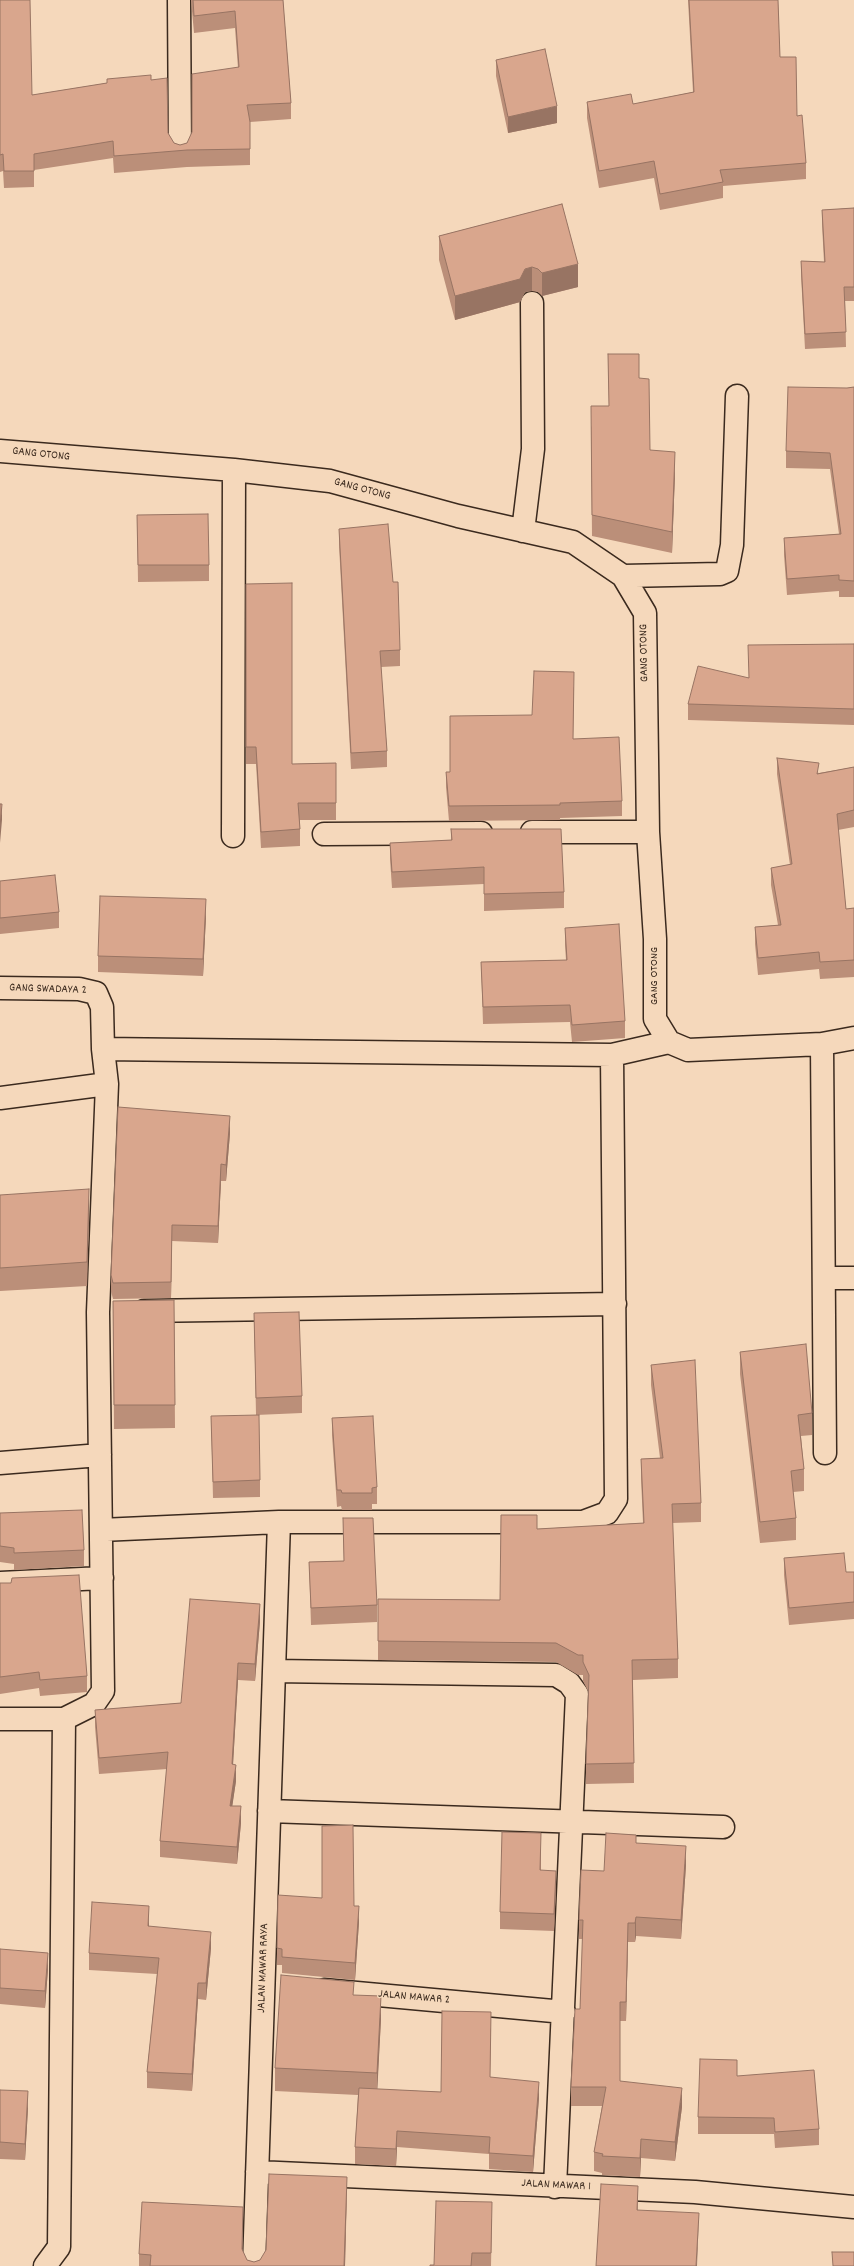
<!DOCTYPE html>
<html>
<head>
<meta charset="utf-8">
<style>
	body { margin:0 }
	canvas { display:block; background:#f5d8bb }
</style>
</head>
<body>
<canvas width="854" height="2266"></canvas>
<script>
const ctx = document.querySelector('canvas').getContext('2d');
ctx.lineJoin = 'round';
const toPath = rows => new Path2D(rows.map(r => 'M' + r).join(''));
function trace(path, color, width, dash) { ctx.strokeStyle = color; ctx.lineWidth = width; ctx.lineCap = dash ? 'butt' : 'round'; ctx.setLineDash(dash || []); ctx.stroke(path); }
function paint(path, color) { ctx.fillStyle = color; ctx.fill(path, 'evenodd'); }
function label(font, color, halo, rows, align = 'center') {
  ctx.font = font + ' Dekko,sans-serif'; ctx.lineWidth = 3; ctx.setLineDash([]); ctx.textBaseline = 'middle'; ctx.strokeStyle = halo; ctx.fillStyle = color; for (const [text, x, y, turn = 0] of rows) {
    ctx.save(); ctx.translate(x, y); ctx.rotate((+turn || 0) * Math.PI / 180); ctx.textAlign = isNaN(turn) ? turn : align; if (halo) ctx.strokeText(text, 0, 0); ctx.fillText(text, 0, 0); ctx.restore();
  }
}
const minor = toPath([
	[179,0,180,149],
	[0,451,234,470,330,481,458,516,573,542,623,576,645,613,648,832,655,939,655,1019,669,1042,688,1050,822,1044,854,1038],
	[523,531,533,449,532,303],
	[623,576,720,574,727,571,732,545,737,396],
	[532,832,648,832],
	[324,834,481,833],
	[233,836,234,470],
	[0,988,79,989,96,993,102,1007,103,1049,107,1084,98,1312,103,1691,94,1704,64,1719,59,2247,45,2266],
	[822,1044,825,1453],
	[103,1049,612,1055,669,1042],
	[0,1098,107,1084],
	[824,1278,854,1278],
	[144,1311,615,1304],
	[0,1463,100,1455],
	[101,1530,279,1522,583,1522,607,1513,616,1499,612,1055],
	[0,1583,102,1578],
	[274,1671,556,1675,569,1683,577,1694,555,2187],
	[0,1719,64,1719],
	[269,1811,723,1827],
	[324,1990,564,2012],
	[257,2172,695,2192,854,2207],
	[254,2266,279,1522]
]);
trace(minor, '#3b2a1e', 25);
trace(minor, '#f5d8bb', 22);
paint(toPath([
	[0,0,32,95,107,83,107,79,151,80,168,133,174,143,180,145,187,143,238,68,235,28,194,33,191,0,283,0,291,103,291,119,250,122,250,165,187,167,114,173,113,158,34,170,34,187,4,188,3,171,0,172],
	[688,0,778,0,780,57,797,116,806,163,806,179,723,186,723,198,660,210,654,178,599,188,587,118,587,102,633,104,693,92],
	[496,60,557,123,508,133,496,76],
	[562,204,578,287,542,296,538,292,532,291,525,292,520,302,455,320,439,260,439,236],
	[854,208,854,301,845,301,846,347,805,349,801,275,801,261,824,262,822,224,822,210],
	[608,354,639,378,650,450,675,473,672,553,592,536,591,427,609,406],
	[854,387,854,597,839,597,839,591,787,595,784,555,784,538,839,534,830,469,786,468,786,451,847,388],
	[137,515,209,565,209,581,138,582],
	[339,529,400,650,400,666,381,667,387,751,387,767,351,769,339,545],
	[246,584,292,764,336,763,336,820,300,820,300,846,261,848,256,764,246,764],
	[854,644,854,725,688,720,688,704,748,678],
	[574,687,573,739,622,801,622,816,560,818,560,820,449,821,446,787,446,772,450,772],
	[777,758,819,773,854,767,854,827,838,830,846,909,854,908,854,977,820,979,819,969,758,975,755,944,755,927,778,925,771,885,771,868,790,865,777,774],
	[451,829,564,892,564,908,484,911,484,884,392,888,390,859,390,843,451,840],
	[0,881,59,912,59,928,0,934],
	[206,916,203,976,98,972,98,956],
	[565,928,625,1021,625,1038,572,1042,570,1022,483,1024,481,962,566,960,565,945],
	[230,1133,226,1181,221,1181,218,1243,172,1241,171,1298,113,1299,111,1291,111,1275],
	[0,1195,89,1213,87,1286,0,1291],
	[174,1300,175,1428,114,1429,113,1301],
	[254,1313,302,1396,302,1413,256,1415],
	[740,1352,812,1413,812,1435,801,1436,804,1469,804,1491,793,1492,796,1518,796,1540,760,1543,740,1374],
	[651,1365,701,1503,701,1522,672,1523,678,1659,678,1678,633,1680,634,1783,586,1784,586,1764,589,1693,583,1681,583,1675,578,1675,556,1662,378,1660,378,1599,500,1600,537,1529,643,1523,641,1478,641,1459,660,1458,651,1385],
	[211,1416,260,1480,260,1497,213,1498],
	[332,1418,377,1487,377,1504,372,1504,372,1510,342,1510,341,1506,337,1507,332,1435],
	[0,1513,84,1550,84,1566,14,1570,14,1564,0,1562],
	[343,1518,377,1605,377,1622,311,1625,309,1562,344,1561],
	[784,1558,846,1572,854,1572,854,1619,789,1625,784,1575],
	[0,1583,87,1676,87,1692,40,1696,39,1688,0,1694],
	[260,1621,255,1681,238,1680,233,1765,236,1781,232,1806,241,1823,237,1864,160,1857,160,1841,167,1769,99,1774,95,1727,95,1710,181,1703],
	[636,1843,686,1865,681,1939,636,1936,635,1942,628,1942,626,2021,620,2021,620,2081,682,2107,675,2161,641,2158,640,2177,602,2175,602,2173,594,2171,594,2152,602,2106,571,2106,571,2087,580,2009,583,1939,579,1939,579,1920,604,1871],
	[541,1850,541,1870,556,1887,554,1931,500,1929,500,1912],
	[354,1906,359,1922,355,1980,282,1973,282,1965,277,1965,277,1948],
	[149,1923,149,1926,211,1948,206,2000,198,1999,192,2091,147,2088,147,2072,157,1974,89,1970,89,1953],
	[0,1949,48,1969,45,2008,0,2004],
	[354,1995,381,2019,377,2089,441,2092,491,2028,490,2077,539,2098,533,2172,489,2169,489,2154,397,2147,396,2166,355,2164,355,2147,358,2095,275,2091,275,2068],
	[737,2076,819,2129,819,2145,775,2148,774,2134,698,2134,698,2117],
	[0,2090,28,2108,25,2160,0,2159],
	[347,2193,345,2266,139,2266,139,2254,243,2224,242,2250,247,2260,254,2262,260,2260],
	[492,2219,491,2266,430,2266,434,2265]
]), '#bb8f79');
paint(toPath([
	[557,106,557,123,508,133,508,117],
	[578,264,578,287,542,296,542,273],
	[532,267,532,291,525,292,520,302,455,320,455,296],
	[675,452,675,473,672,553,672,532],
	[2,804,2,820,0,843,0,827],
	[206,899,206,916,203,976,203,959],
	[230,1116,230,1133,226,1181,226,1165],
	[221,1164,221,1181,218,1243,218,1226],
	[89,1189,89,1213,87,1286,87,1262],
	[172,1225,172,1241,171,1298,171,1282],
	[260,1604,260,1621,255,1681,255,1664],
	[238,1663,238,1680,232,1781,232,1764],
	[236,1765,236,1781,230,1822,230,1806],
	[241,1806,241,1823,237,1864,237,1847],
	[686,1846,686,1865,681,1939,681,1920],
	[556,1871,556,1887,554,1931,554,1914],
	[149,1906,149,1923,148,1943,148,1926],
	[359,1906,359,1922,355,1980,355,1963],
	[636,1917,636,1936,635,1942,635,1923],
	[628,1923,628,1942,626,2021,626,2002],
	[211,1932,211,1948,206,2000,206,1983],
	[48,1953,48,1969,45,2008,45,1991],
	[198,1983,198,1999,192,2091,192,2074],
	[381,1996,381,2019,377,2096,377,2073],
	[539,2082,539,2098,533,2172,533,2156],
	[682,2088,682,2107,675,2161,675,2142],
	[28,2091,28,2108,25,2160,25,2144],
	[397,2131,397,2147,396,2166,396,2149],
	[641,2139,641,2158,640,2177,640,2158],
	[347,2177,345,2266,344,2266],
	[638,2186,638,2202,637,2227,637,2210],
	[243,2207,243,2224,242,2266,242,2249],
	[699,2213,697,2266,696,2266]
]), '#987463');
const building = toPath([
	[0,0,30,0,32,95,107,83,107,79,151,75,151,80,167,78,168,133,174,143,180,145,187,143,192,132,192,74,239,67,235,11,194,16,193,0,283,0,291,103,247,105,250,122,250,149,187,150,114,156,113,141,34,154,34,171,4,171,3,154,0,155,0,0],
	[689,0,778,0,780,57,796,57,797,116,802,115,806,163,720,170,723,182,660,194,654,161,599,171,587,102,631,94,633,104,694,92,689,0],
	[545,49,557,106,508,117,496,60,545,49],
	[562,204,578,264,542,273,538,269,532,267,525,269,520,279,455,296,439,236,562,204],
	[854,208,854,287,844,287,846,332,805,334,801,261,825,262,822,210,854,208],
	[608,354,639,354,639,378,649,379,650,450,675,452,672,532,592,515,591,406,609,406,608,354],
	[788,387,847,388,854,387,854,581,839,580,839,575,787,579,784,538,841,534,830,453,786,451,788,387],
	[208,514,209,565,138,565,137,515,208,514],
	[388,524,393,582,398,582,400,650,380,651,387,751,351,753,339,529,388,524],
	[292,583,292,764,336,763,336,803,298,803,300,829,261,832,256,747,246,747,246,584,292,583],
	[854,644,854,709,688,704,698,666,749,678,748,645,854,644],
	[534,671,574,672,573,739,619,737,622,801,560,803,560,805,449,806,446,772,450,772,450,716,532,715,534,671],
	[777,758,819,763,817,774,854,767,854,810,837,814,846,909,854,908,854,960,820,962,819,952,758,958,755,927,781,925,771,868,792,864,777,758],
	[0,804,2,804,0,827,0,804],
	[451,829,561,829,564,892,484,894,484,867,392,872,390,843,452,840,451,829],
	[55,875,59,912,0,918,0,881,55,875],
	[100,896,206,899,203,959,98,956,100,896],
	[619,924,625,1021,572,1025,570,1005,483,1007,481,962,567,960,565,928,619,924],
	[118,1107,230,1116,226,1165,221,1164,218,1226,172,1225,171,1282,113,1283,111,1275,118,1107],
	[89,1189,87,1262,0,1268,0,1195,89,1189],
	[174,1300,175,1405,114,1405,113,1301,174,1300],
	[299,1312,302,1396,256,1398,254,1313,299,1312],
	[806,1344,812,1413,798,1415,804,1469,791,1471,796,1518,760,1522,740,1352,806,1344],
	[695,1360,701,1503,672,1504,678,1659,632,1660,634,1763,586,1764,589,1675,583,1662,583,1655,578,1655,556,1643,378,1641,378,1599,500,1600,501,1515,537,1515,537,1529,644,1523,641,1459,663,1458,651,1365,695,1360],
	[259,1415,260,1480,213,1482,211,1416,259,1415],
	[373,1416,377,1487,372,1488,372,1493,342,1493,341,1490,337,1490,332,1418,373,1416],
	[82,1510,84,1550,14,1553,14,1548,0,1546,0,1513,82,1510],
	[343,1518,373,1518,377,1605,311,1608,309,1562,344,1561,343,1518],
	[844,1553,846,1572,854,1572,854,1602,789,1608,784,1558,844,1553],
	[79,1575,87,1676,40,1680,39,1672,0,1677,0,1583,11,1583,12,1578,79,1575],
	[190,1599,260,1604,255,1664,238,1663,232,1764,236,1765,230,1806,241,1806,237,1847,160,1841,168,1752,99,1758,95,1710,181,1703,190,1599],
	[353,1825,354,1906,359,1906,355,1963,282,1957,282,1949,277,1948,278,1895,322,1898,322,1826,353,1825],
	[502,1832,541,1833,540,1870,556,1871,554,1914,500,1912,502,1832],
	[606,1833,636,1835,636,1843,686,1846,681,1920,636,1917,635,1923,628,1923,626,2002,620,2002,620,2081,682,2088,675,2142,641,2139,640,2158,602,2156,603,2154,594,2152,606,2087,571,2087,575,2009,580,2009,583,1920,579,1920,581,1870,604,1871,606,1833],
	[92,1902,149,1906,148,1926,211,1932,206,1983,198,1983,192,2074,147,2072,159,1958,89,1953,92,1902],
	[0,1949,48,1953,45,1991,0,1988,0,1949],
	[281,1975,354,1982,353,1995,381,1996,377,2073,275,2068,281,1975],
	[442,2011,491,2012,490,2077,539,2082,533,2156,489,2153,490,2137,397,2131,396,2149,355,2147,359,2088,441,2092,442,2011],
	[700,2059,737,2060,737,2076,814,2070,819,2129,775,2132,774,2118,698,2117,700,2059],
	[0,2090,28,2091,25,2144,0,2142,0,2090],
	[269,2174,347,2177,344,2266,150,2266,151,2255,139,2254,142,2202,243,2207,242,2249,247,2260,254,2262,260,2260,266,2250,269,2174],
	[601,2184,638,2186,637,2210,699,2213,696,2266,596,2266,601,2184],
	[436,2201,492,2202,491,2253,472,2253,471,2266,430,2266,430,2265,434,2265,436,2201],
	[832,2252,854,2252,854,2266,833,2266,832,2252]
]);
paint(building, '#d9a68d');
trace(building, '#987463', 1);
label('12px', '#3b2a1e', '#f5d8bb', [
	["GANG OTONG",41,455,6],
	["GANG OTONG",362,490,15],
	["GANG OTONG",645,653,-91],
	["GANG OTONG",655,976,-90],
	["GANG SWADAYA 2",48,990,2],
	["JALAN MAWAR RAYA",264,1968,-88],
	["JALAN MAWAR 2",414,1998,5],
	["JALAN MAWAR 1",556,2186,3]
]);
</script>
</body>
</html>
